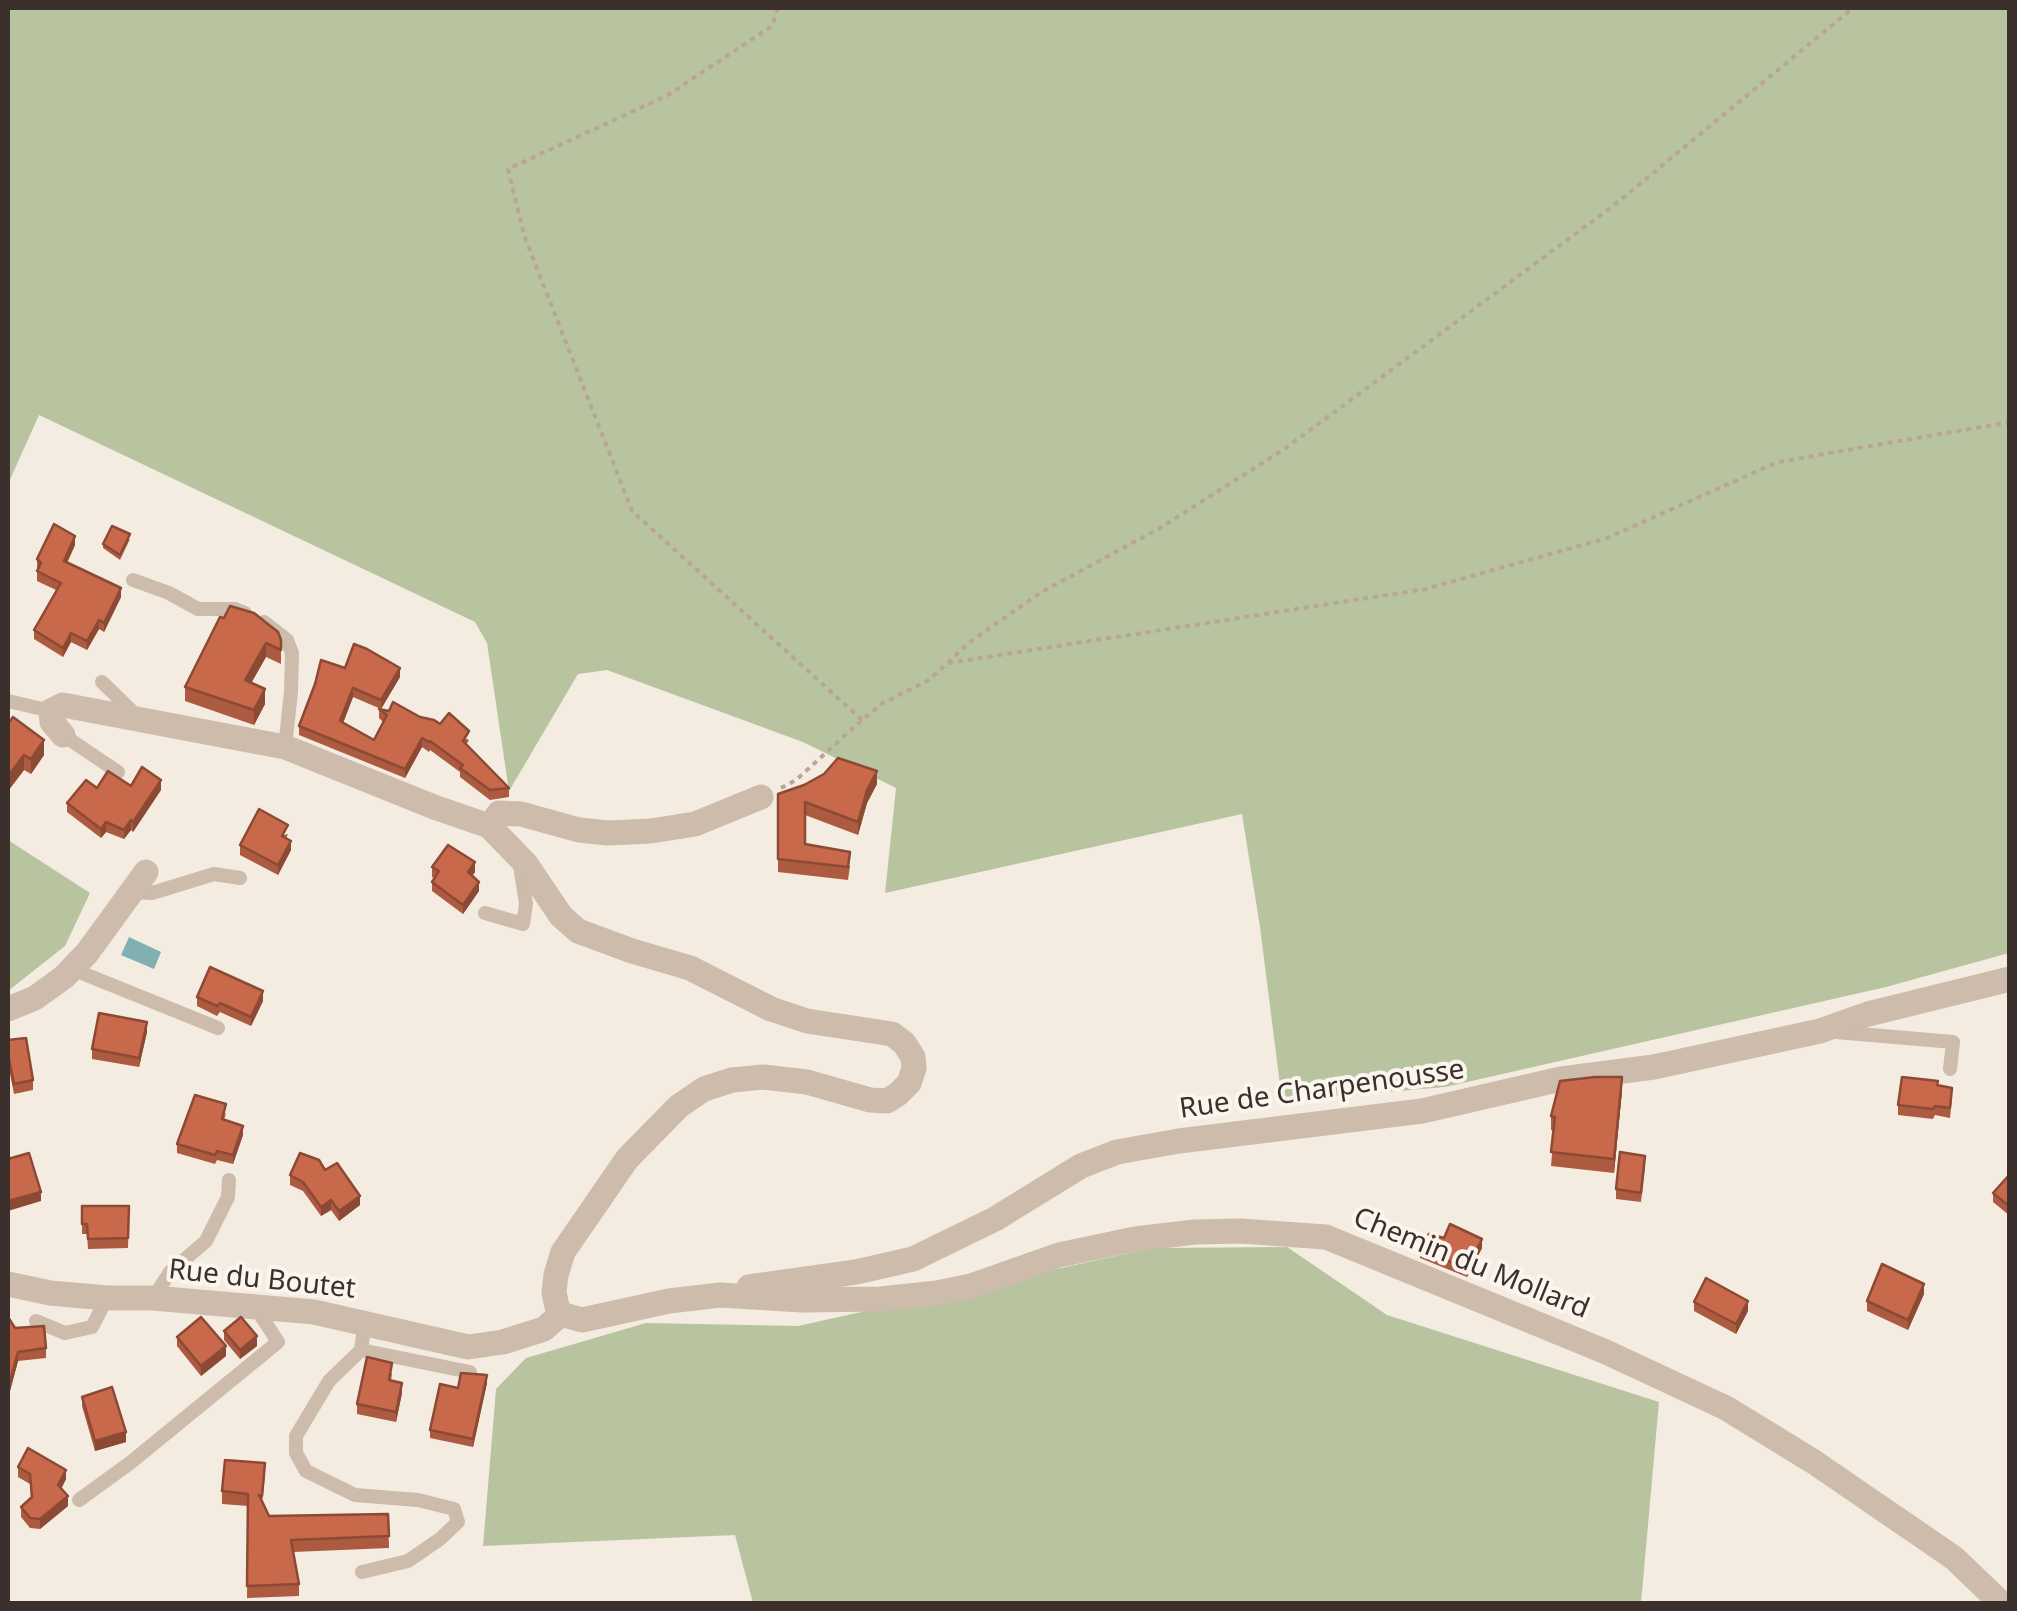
<!DOCTYPE html>
<html>
<head>
<meta charset="utf-8">
<style>
	body { margin:0 }
	#map { position:relative; width:2017px; height:1611px; overflow:hidden; background:#f4ebe1; font-family:"Noto Sans",sans-serif }
	canvas { display:block }
	.frame { position:absolute; inset:0; border:10px solid #3b302b; pointer-events:none }
</style>
</head>
<body>
<div id="map">
<canvas width="2017" height="1611"></canvas>
<div class="frame"></div>
</div>
<script>
const ctx = document.querySelector('canvas').getContext('2d');
ctx.lineJoin = 'round';
function paint(path, color) { ctx.fillStyle = color; ctx.fill(path, 'evenodd'); }
const toPath = rows => new Path2D(rows.map(r => 'M' + r).join(''));
function trace(path, color, width, dash) { ctx.strokeStyle = color; ctx.lineWidth = width; ctx.lineCap = dash ? 'butt' : 'round'; ctx.setLineDash(dash || []); ctx.stroke(path); }
function label(font, color, halo, rows, align = 'center') {
  ctx.font = font + ' "Noto Sans",sans-serif'; ctx.lineWidth = 8; ctx.setLineDash([]); ctx.textBaseline = 'middle'; ctx.strokeStyle = halo; ctx.fillStyle = color; for (const [text, x, y, turn = 0] of rows) {
    ctx.save(); ctx.translate(x, y); ctx.rotate((+turn || 0) * Math.PI / 180); ctx.textAlign = isNaN(turn) ? turn : align; if (halo) ctx.strokeText(text, 0, 0); ctx.fillText(text, 0, 0); ctx.restore();
  }
}
paint(toPath([
	[8,8,2009,8,2009,953,1886,987,1445,1087,1282,1101,1260,927,1242,814,885,893,896,788,803,742,607,670,578,674,509,791,487,643,475,622,39,415,8,484],
	[8,840,90,893,65,946,8,991],
	[1287,1247,1387,1315,1659,1402,1641,1603,753,1603,735,1535,483,1546,496,1389,526,1358,646,1323,798,1326,1152,1248]
]), '#b8c4a0');
paint(toPath([
	[129,937,161,952,154,969,121,955]
]), '#7fb0b2');
trace(toPath([
	[778,8,772,26,668,95,508,169,524,235,632,511,862,720],
	[948,663,1426,589,1607,538,1778,462,2010,422],
	[781,788,796,780,862,720,883,703,929,680,970,642,1040,593,1160,528,1283,450,1613,206,1853,8]
]), '#b9a596', 4, [5, 5]);
trace(toPath([
	[133,580,169,593,198,609,235,609,245,613],
	[264,622,287,640,292,653,291,692,285,747],
	[102,682,138,717],
	[8,701,51,711],
	[63,735,118,772],
	[132,892,152,893,214,874,240,878],
	[485,913,523,924,526,904,520,866],
	[72,969,218,1028],
	[1836,1032,1953,1042,1950,1069],
	[153,1298,170,1272,206,1241,228,1197,229,1180],
	[36,1321,65,1333,92,1327,107,1298],
	[361,1350,470,1372],
	[79,1500,130,1463,278,1342,256,1308],
	[362,1572,408,1561,440,1539,458,1522,454,1509,418,1500,355,1495,306,1471,296,1453,296,1436,329,1381,361,1350,365,1322]
]), '#cdbbac', 14);
trace(toPath([
	[63,735,52,722,51,711,63,705,285,747,434,807,489,826,526,864,561,916,578,931,632,951,690,968,771,1009,807,1021,892,1034,904,1043,913,1057,914,1068,909,1083,898,1094,887,1101,870,1100,807,1082,763,1077,732,1080,704,1089,679,1106,627,1159,563,1252,556,1275,554,1292,557,1307,561,1314,582,1320,669,1301,720,1295,802,1300,881,1299,937,1293,971,1286,1059,1255,1135,1239,1195,1232,1240,1231,1326,1237,1606,1352,1726,1408,1814,1462,1954,1558,2002,1604],
	[489,826,499,813,521,814,579,830,608,833,651,831,695,824,761,797],
	[8,1009,35,998,64,977,87,953,146,872],
	[8,1284,50,1293,107,1298,153,1298,314,1312,468,1347,503,1342,544,1329,561,1314],
	[749,1287,856,1272,913,1259,995,1219,1081,1166,1117,1152,1179,1141,1422,1111,1561,1079,1654,1067,1820,1031,1868,1014,2010,979]
]), '#cdbbac', 25);
paint(toPath([
	[130,539,120,560,103,548,103,544],
	[75,545,67,562,121,597,104,632,99,629,87,650,71,642,63,657,34,639,34,630,56,590,37,581,37,559],
	[220,617,281,640,281,664,266,657,251,683,265,704,254,725,185,701,185,687],
	[345,668,400,677,381,709,353,697,343,723,374,740,383,722,379,718,379,709,420,717,469,740,466,745,509,788,509,797,490,800,460,777,460,772,430,750,429,752,422,747,405,778,299,735,299,726],
	[8,724,44,755,31,774,24,770,8,791],
	[877,784,867,803,858,835,805,815,805,844,850,866,848,880,778,872,778,794],
	[131,786,161,790,133,832,131,830,124,839,106,832,101,838,67,812,67,803,97,788],
	[288,834,286,838,291,850,278,875,240,855,240,845],
	[432,867,475,872,472,876,479,891,463,914,432,891,432,882,434,878,432,877],
	[197,997,263,1001,251,1026,220,1012,217,1016,197,1006],
	[147,1032,139,1067,92,1059,92,1049],
	[8,1040,33,1080,33,1090,14,1094,8,1064],
	[1937,1085,1952,1097,1950,1118,1935,1115,1933,1119,1898,1115,1898,1105],
	[1622,1091,1614,1173,1551,1166,1554,1131,1551,1130,1551,1116],
	[226,1113,224,1120,243,1135,233,1164,217,1160,215,1164,177,1153,177,1144],
	[1645,1166,1641,1202,1616,1199,1616,1189],
	[325,1170,360,1205,339,1221,331,1210,321,1216,303,1191,290,1185,290,1175],
	[2010,1174,2010,1216,1993,1202,1993,1193],
	[82,1206,129,1206,128,1248,88,1249,87,1234,82,1234],
	[1482,1248,1467,1277,1420,1258,1420,1249],
	[1924,1294,1908,1330,1867,1311,1867,1301],
	[1694,1302,1748,1311,1736,1334,1694,1311],
	[8,1317,15,1328,46,1348,46,1358,18,1361,10,1391,8,1390],
	[224,1331,257,1346,240,1359,224,1340],
	[177,1337,226,1356,201,1376,177,1346],
	[392,1373,391,1381,402,1393,396,1422,357,1414,357,1404],
	[487,1383,473,1447,430,1438,430,1430,458,1388],
	[82,1397,126,1442,95,1451,82,1406],
	[18,1467,66,1479,61,1489,68,1506,40,1529,30,1528,21,1517,21,1507,31,1498,30,1484,18,1477],
	[265,1476,262,1503,269,1516,388,1514,389,1548,293,1552,299,1584,299,1596,247,1598,248,1506,222,1504,222,1491]
]), '#ac5a40');
paint(toPath([
	[75,536,75,545,64,570,64,561],
	[121,588,121,597,104,632,104,623],
	[99,620,99,629,87,650,87,641],
	[71,633,71,642,63,657,63,648],
	[266,643,266,657,245,694,245,680],
	[400,668,400,677,381,709,381,700],
	[353,688,353,697,340,731,340,721],
	[265,689,265,704,254,725,254,710],
	[422,738,422,747,405,778,405,769],
	[44,740,44,755,31,774,31,759],
	[24,755,24,770,8,791,8,776],
	[877,771,877,784,867,803,858,835,858,822,867,790],
	[161,780,161,790,133,832,133,822],
	[131,820,131,830,124,839,124,830],
	[106,822,106,832,101,838,101,829],
	[291,841,291,850,278,875,278,865],
	[475,862,475,872,468,882,468,872],
	[479,882,479,891,463,914,463,905],
	[263,991,263,1001,251,1026,251,1017],
	[147,1022,147,1032,139,1067,139,1058],
	[1622,1077,1622,1091,1614,1173,1614,1159],
	[243,1126,243,1135,233,1164,233,1155],
	[41,1192,41,1201,8,1211,8,1201],
	[360,1196,360,1205,339,1221,339,1211],
	[331,1200,331,1210,321,1216,321,1207],
	[1482,1239,1482,1248,1467,1277,1467,1269],
	[1924,1284,1924,1294,1908,1330,1908,1320],
	[1748,1301,1748,1311,1736,1334,1736,1324],
	[257,1336,257,1346,240,1359,240,1350],
	[226,1346,226,1356,201,1376,201,1366],
	[18,1352,18,1361,10,1391,10,1381],
	[487,1375,487,1383,473,1447,473,1439],
	[402,1383,402,1393,396,1422,396,1412],
	[126,1432,126,1442,95,1451,95,1441],
	[66,1470,66,1479,58,1495,58,1485],
	[68,1496,68,1506,40,1529,40,1519]
]), '#8c4a34');
const building = toPath([
	[54,524,75,536,64,561,121,588,104,623,99,620,87,641,71,633,63,648,34,630,61,583,37,571,41,563,37,559,54,524],
	[112,526,130,534,120,555,103,544,112,526],
	[230,606,254,613,278,632,281,640,281,650,266,643,245,680,265,689,254,710,185,687,220,617,224,618,230,606],
	[354,644,367,649,400,668,381,700,353,688,340,721,374,740,387,715,379,709,389,711,393,702,420,717,434,720,440,724,449,713,469,731,463,741,509,788,490,790,460,768,463,765,430,741,429,742,422,738,405,769,299,726,315,684,321,660,345,668,354,644],
	[13,717,44,740,31,759,24,755,8,776,8,724,13,717],
	[838,758,877,771,867,790,858,822,805,802,805,844,850,852,848,867,778,859,778,794,804,785,824,774,838,758],
	[142,767,161,780,133,822,131,820,124,830,106,822,101,829,67,803,86,780,97,788,108,771,131,786,142,767],
	[259,809,288,825,282,836,291,841,278,865,240,845,259,809],
	[448,845,475,862,468,872,479,882,463,905,432,882,439,871,432,867,448,845],
	[210,967,263,991,251,1017,220,1003,217,1006,197,997,210,967],
	[99,1013,147,1022,139,1058,92,1049,99,1013],
	[26,1038,33,1080,14,1084,8,1054,8,1040,26,1038],
	[1595,1077,1622,1077,1614,1159,1551,1152,1555,1117,1551,1116,1560,1081,1595,1077],
	[1902,1077,1938,1081,1937,1085,1952,1088,1950,1108,1935,1106,1933,1109,1898,1105,1902,1077],
	[195,1095,226,1104,222,1119,243,1126,233,1155,217,1151,215,1155,177,1144,195,1095],
	[1620,1152,1645,1156,1641,1193,1616,1189,1620,1152],
	[29,1153,41,1192,8,1201,8,1159,29,1153],
	[300,1153,319,1160,325,1170,337,1163,360,1196,339,1211,331,1200,321,1207,303,1182,290,1175,300,1153],
	[2010,1174,2010,1207,1993,1193,2010,1174],
	[82,1206,129,1206,128,1238,88,1239,87,1224,82,1224,82,1206],
	[1450,1224,1482,1239,1467,1269,1420,1249,1429,1234,1444,1238,1450,1224],
	[1882,1264,1924,1284,1908,1320,1867,1301,1882,1264],
	[1706,1278,1748,1301,1736,1324,1694,1302,1706,1278],
	[8,1317,15,1328,44,1326,46,1348,18,1352,10,1381,8,1381,8,1317],
	[201,1317,226,1346,201,1366,177,1337,201,1317],
	[241,1317,257,1336,240,1350,224,1331,241,1317],
	[367,1357,392,1363,389,1380,402,1383,396,1412,357,1404,367,1357],
	[461,1373,487,1375,473,1439,430,1430,440,1384,458,1388,461,1373],
	[112,1387,126,1432,95,1441,82,1397,112,1387],
	[28,1448,66,1470,58,1485,68,1496,40,1519,30,1518,21,1507,32,1497,30,1474,18,1467,28,1448],
	[225,1460,265,1463,262,1496,259,1495,269,1516,388,1514,389,1536,291,1540,299,1584,247,1586,248,1494,222,1491,225,1460]
]);
paint(building, '#c8694b');
trace(building, '#8c4a34', 2.5);
label('28px', '#3b302b', '#fbf5ee', [
	["Rue de Charpenousse",1322,1090,-8],
	["Chemin du Mollard",1471,1264,22],
	["Rue du Boutet",262,1280,6]
]);
</script>
</body>
</html>
